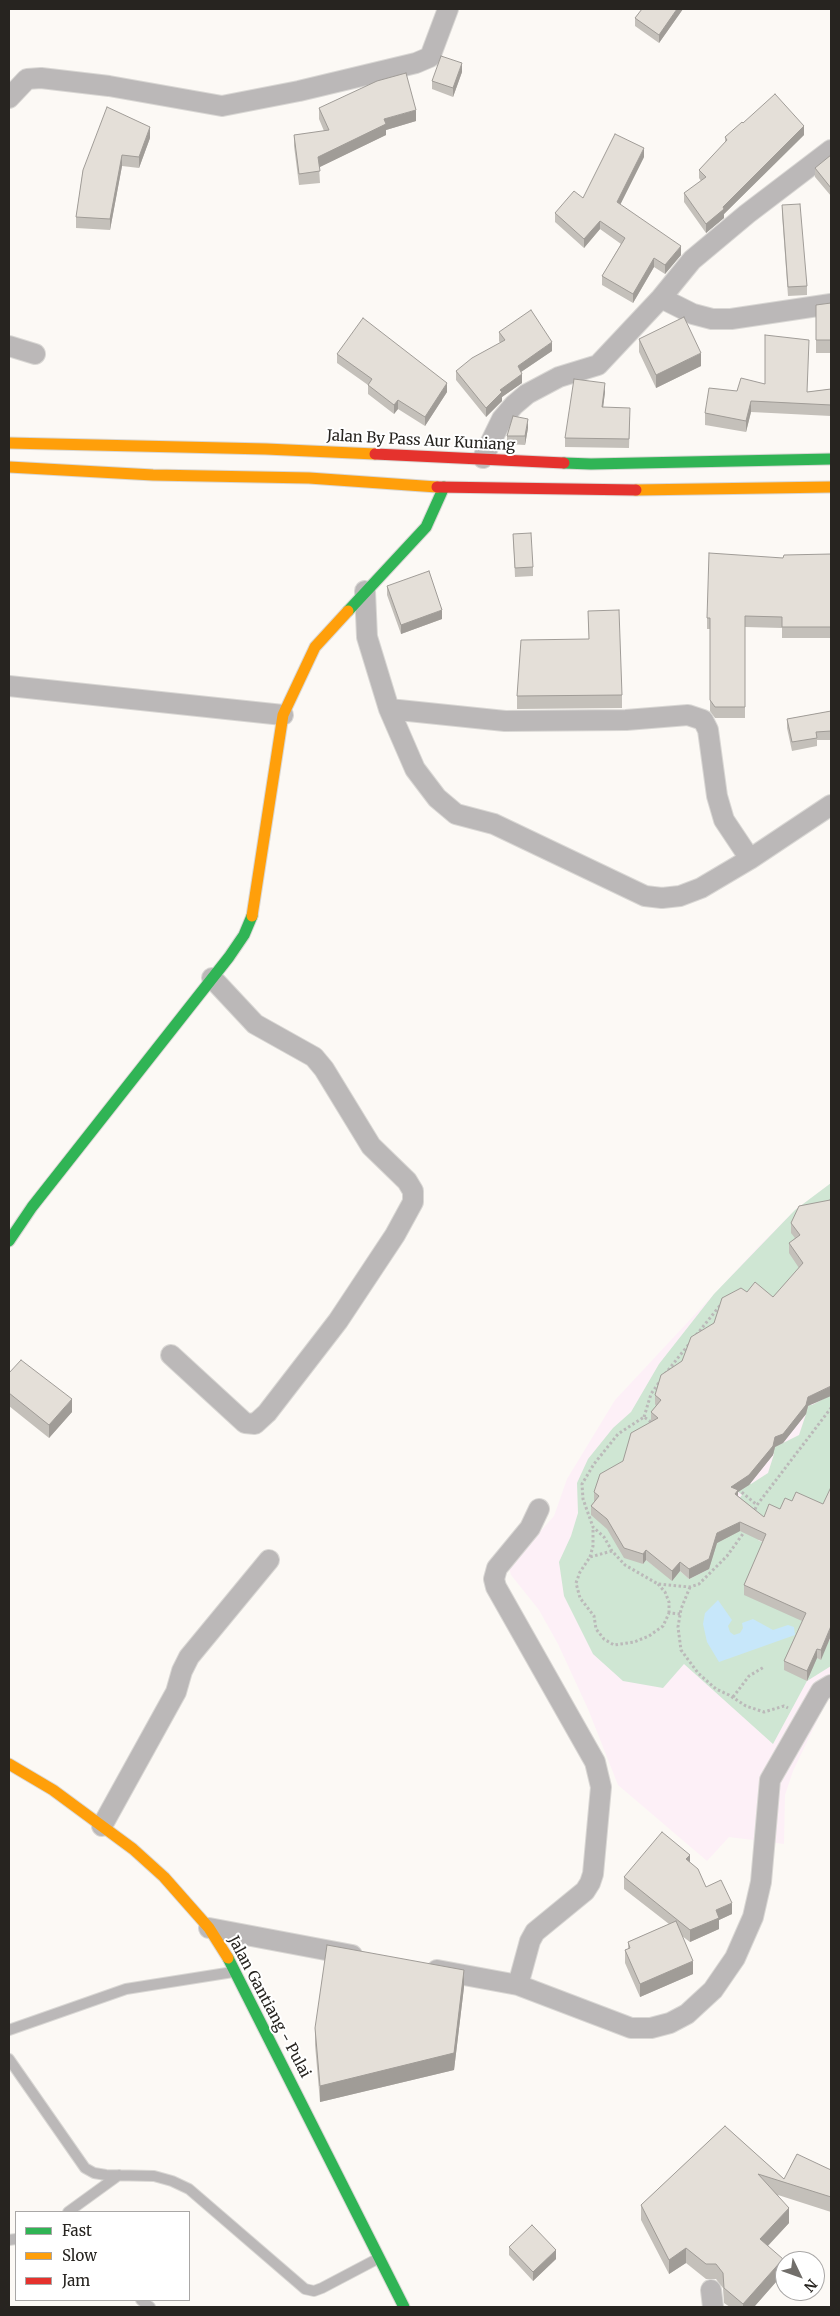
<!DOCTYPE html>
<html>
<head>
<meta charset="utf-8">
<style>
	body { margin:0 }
	#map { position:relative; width:840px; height:2316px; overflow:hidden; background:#fcf9f5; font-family:Merriweather,serif }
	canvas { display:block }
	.frame { position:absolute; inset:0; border:10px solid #272420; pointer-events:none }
	.legend { position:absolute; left:15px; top:2211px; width:175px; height:90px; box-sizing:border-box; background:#fff; border:1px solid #a9a7a6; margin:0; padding:6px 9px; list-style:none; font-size:15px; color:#272420 }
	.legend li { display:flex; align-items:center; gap:10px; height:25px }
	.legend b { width:25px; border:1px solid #a9a7a6 }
	.north { position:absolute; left:775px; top:2251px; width:50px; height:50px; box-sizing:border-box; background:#fff; border:1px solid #a9a7a6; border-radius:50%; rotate:132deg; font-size:14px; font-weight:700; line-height:20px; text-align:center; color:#272420 }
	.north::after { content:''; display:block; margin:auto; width:18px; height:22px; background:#726f6b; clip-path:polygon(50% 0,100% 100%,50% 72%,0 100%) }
</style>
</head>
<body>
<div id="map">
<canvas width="840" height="2316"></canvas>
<div class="frame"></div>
<ul class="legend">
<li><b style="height:6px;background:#30b455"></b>Fast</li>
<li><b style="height:6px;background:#ff9f0a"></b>Slow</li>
<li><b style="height:6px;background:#e5322d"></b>Jam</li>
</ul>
<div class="north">N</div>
</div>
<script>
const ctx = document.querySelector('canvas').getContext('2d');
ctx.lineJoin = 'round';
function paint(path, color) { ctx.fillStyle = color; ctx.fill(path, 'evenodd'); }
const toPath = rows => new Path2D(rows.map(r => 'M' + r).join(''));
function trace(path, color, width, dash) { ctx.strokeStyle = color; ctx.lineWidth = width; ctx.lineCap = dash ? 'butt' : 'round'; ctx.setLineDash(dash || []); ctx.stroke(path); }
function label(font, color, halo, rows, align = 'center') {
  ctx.font = font + ' Merriweather,serif'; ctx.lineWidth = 4; ctx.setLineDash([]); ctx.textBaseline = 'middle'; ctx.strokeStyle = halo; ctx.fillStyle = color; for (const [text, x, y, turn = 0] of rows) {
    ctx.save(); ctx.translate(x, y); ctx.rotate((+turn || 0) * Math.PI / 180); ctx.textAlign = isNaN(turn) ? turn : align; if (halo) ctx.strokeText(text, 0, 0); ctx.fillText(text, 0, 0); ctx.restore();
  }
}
paint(toPath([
	[831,1183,831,1692,793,1771,785,1795,784,1844,729,1837,707,1861,618,1785,588,1709,558,1644,539,1610,511,1575,509,1567,554,1516,567,1479,615,1400,757,1248,795,1210]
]), '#fdf0f7');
paint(toPath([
	[831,1183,831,1221,800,1244,803,1273,773,1307,717,1326,661,1410,616,1537,643,1564,646,1560,672,1580,680,1571,689,1579,709,1569,705,1541,742,1495,729,1484,738,1474,751,1484,768,1473,774,1454,764,1445,781,1444,799,1435,806,1414,795,1406,812,1405,831,1395,831,1518,758,1540,766,1544,806,1623,817,1658,821,1659,829,1640,831,1641,831,1666,807,1681,773,1744,684,1664,663,1688,623,1681,593,1654,564,1596,559,1562,571,1536,578,1513,577,1483,588,1459,613,1428,631,1412,659,1364,714,1294,795,1210]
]), '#cfe6d3');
paint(toPath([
	[718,1600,732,1620,728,1626,730,1632,734,1635,740,1633,743,1628,742,1623,753,1619,773,1630,788,1625,794,1627,795,1635,719,1662,707,1642,703,1624,705,1613]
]), '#c7e7fa');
const lane = toPath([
	[9,2030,126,1989,233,1972],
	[9,2059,85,2168,94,2173,106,2175,154,2176,172,2181,189,2189,305,2289,314,2291,322,2288,379,2258],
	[68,2212,119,2175],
	[9,2240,16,2239],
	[141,2300,150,2307]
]);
const street = toPath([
	[9,98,27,79,41,78,109,86,222,106,299,91,416,63,430,57,448,9],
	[661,298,693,314,712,319,731,319,831,304],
	[9,346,35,354],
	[483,458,502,419,514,405,527,394,559,377,598,365,661,298,692,260,747,214,831,150],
	[365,591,367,637,389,709,415,769,437,798,456,814,494,824,645,896,662,898,680,896,701,888,750,859,831,805],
	[9,686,283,715],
	[389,709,505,721,626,720,688,715,703,720,708,730,717,796,724,820,750,859],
	[171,1355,245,1423,255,1424,267,1413,338,1321,395,1235,413,1202,413,1191,407,1181,371,1146,324,1069,314,1057,255,1024,212,978],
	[102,1826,176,1692,182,1671,189,1657,269,1560],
	[209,1928,352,1955],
	[437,1970,518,1985,631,2028,651,2028,670,2023,687,2014,713,1990,735,1958,753,1917,761,1882,770,1780,821,1691,831,1685],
	[518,1985,530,1941,535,1932,585,1891,590,1883,593,1874,601,1787,595,1762,496,1587,494,1579,497,1568,530,1528,539,1509],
	[711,2290,713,2307]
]);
const fast = toPath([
	[564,463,591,464,831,459],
	[348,611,426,527,444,487],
	[9,1241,32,1207,229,957,244,935,252,916],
	[228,1958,404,2307]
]);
const slow = toPath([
	[9,443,266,449,375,454],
	[9,467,153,475,309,478,437,487],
	[636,490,831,487],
	[252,916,283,715,315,647,348,611],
	[9,1764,53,1790,133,1849,164,1877,209,1928,228,1958]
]);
const jam = toPath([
	[375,454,564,463],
	[437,487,636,490]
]);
trace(lane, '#d9d7d4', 12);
trace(street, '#d9d7d4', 22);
trace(fast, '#d9d7d4', 13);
trace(slow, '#d9d7d4', 13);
trace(jam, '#d9d7d4', 13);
trace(toPath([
	[665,1374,722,1303],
	[644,1417,651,1394,660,1381],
	[651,1422,644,1417,618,1434,594,1464,582,1484,583,1499,593,1527,604,1537,612,1551,625,1565,658,1584,690,1587,699,1584,727,1556,745,1531],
	[738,1489,757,1505],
	[753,1514,757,1505,831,1408],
	[612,1551,590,1557,580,1572,576,1583,580,1598,594,1616,596,1629,604,1639,614,1645,634,1642,649,1636,663,1626,669,1613,680,1614],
	[590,1557,593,1546,593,1528],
	[658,1584,665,1592,669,1602,669,1613],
	[690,1587,681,1609,678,1627,681,1650,698,1673,716,1689,729,1695,746,1706,764,1712,784,1706,788,1708],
	[733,1697,749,1676,764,1667]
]), '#bbb9b9', 3, [2.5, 2.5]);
trace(lane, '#bbb8b8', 10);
trace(street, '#bbb8b8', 20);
trace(fast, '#30b455', 11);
trace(slow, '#ff9f0a', 11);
trace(jam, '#e5322d', 11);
paint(toPath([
	[642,9,683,9,659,43,635,26,635,18],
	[462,72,453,97,432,89,432,81],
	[319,108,416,121,386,130,386,135,319,167,320,183,299,185,294,146,294,135,324,131,319,119],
	[743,123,804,135,724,214,724,218,706,233,684,202,684,193,701,181,699,178,699,170,725,143,725,137],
	[150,138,139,168,122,166,110,230,76,228,76,217,83,170],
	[831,155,831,196,815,177,815,168],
	[644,157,620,205,681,255,665,274,654,267,633,303,602,285,602,276,621,244,600,229,584,248,555,222,555,213,583,198],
	[782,205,807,286,807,295,788,296,782,214],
	[831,303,831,353,816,353,816,305],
	[499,332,552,351,521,372,522,383,502,397,502,401,486,417,456,380,456,371,500,343,499,341],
	[639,339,701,366,656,388,639,352],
	[337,354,447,392,425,426,398,409,394,414,368,394,368,385,337,363],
	[765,384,807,392,831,389,831,416,751,412,746,432,705,425,705,413,737,391],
	[605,392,603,407,630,417,629,448,565,447,565,438],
	[528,428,525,445,507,444,507,436],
	[513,534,533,567,533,576,515,577],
	[831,554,831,638,782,638,782,628,745,627,745,718,715,718,710,711,710,629,707,629,707,618,783,558],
	[387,586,442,619,401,634,387,595],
	[588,611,622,695,622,708,517,709,517,696,589,639],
	[831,711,831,740,817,740,817,746,792,751,787,728,787,719],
	[830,1200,808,1406,806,1414,783,1443,775,1447,773,1455,749,1485,738,1492,738,1496,764,1517,780,1509,792,1501,823,1504,821,1660,817,1658,807,1681,784,1670,784,1661,802,1621,744,1595,744,1585,763,1542,740,1531,717,1543,709,1569,689,1579,680,1571,672,1581,646,1560,643,1564,624,1558,607,1529,591,1515,591,1506,594,1502,594,1492,623,1461,651,1422,651,1412,656,1406,655,1404,655,1395,682,1361,714,1323,747,1292,773,1297,799,1268,789,1253,789,1243,795,1238,791,1233,791,1223],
	[9,1373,72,1412,49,1438,9,1406],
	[690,1862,706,1887,732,1914,719,1920,719,1929,690,1942,682,1936,693,1974,640,1997,625,1963,625,1950,628,1949,628,1942,669,1924,624,1889,624,1877],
	[464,1987,454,2070,320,2102,315,2045,315,2028],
	[725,2126,784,2179,831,2170,831,2212,778,2195,789,2223,768,2246,783,2274,754,2307,730,2307,724,2303,723,2288,716,2279,706,2279,686,2263,669,2274,641,2220,641,2205],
	[509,2247,556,2259,533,2281,509,2255]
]), '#c4c0ba');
paint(toPath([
	[677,9,683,9,659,43,659,35],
	[462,63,462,72,453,97,453,88],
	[416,110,416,121,386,130,386,135,318,168,318,157,384,119],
	[804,126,804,135,724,214,724,218,706,233,706,224],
	[150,127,150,138,139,168,139,157],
	[644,148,644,157,617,211,617,202],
	[122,155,122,166,110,230,110,219],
	[600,221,600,229,584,248,584,239],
	[681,246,681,255,665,274,665,265],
	[654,258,654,267,633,303,633,294],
	[552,342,552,351,518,374,518,366],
	[701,353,701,366,656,388,656,375],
	[522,374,522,383,502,397,502,401,486,417,486,408,500,390],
	[447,383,447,392,425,426,425,417],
	[605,383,605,392,602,416,602,407],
	[398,400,398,409,394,414,394,405],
	[751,401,751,412,746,432,746,421],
	[528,419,528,428,525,445,525,436],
	[442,610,442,619,401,634,401,625],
	[831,1386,831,1396,808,1406,806,1414,783,1443,775,1447,773,1455,749,1485,738,1492,738,1500,731,1487,775,1437,808,1397],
	[72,1399,72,1412,49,1438,49,1425],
	[740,1522,740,1531,717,1543,709,1569,689,1579,689,1569,717,1533],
	[646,1550,646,1560,643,1564,643,1554],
	[680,1562,680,1571,672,1581,672,1571],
	[831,1626,831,1636,821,1660,821,1650],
	[817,1649,817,1658,807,1681,807,1671],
	[690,1855,690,1866,686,1859],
	[732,1903,732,1914,719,1920,719,1929,690,1942,690,1930,716,1910],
	[693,1961,693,1974,640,1997,640,1984],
	[464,1970,464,1987,454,2070,320,2102,320,2086],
	[789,2208,789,2223,760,2254,760,2239],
	[686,2248,686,2263,669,2274,669,2260],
	[556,2250,556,2259,533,2281,533,2272],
	[783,2259,783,2274,754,2307,743,2307,743,2304]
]), '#a09c97');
const building = toPath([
	[642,9,677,9,659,35,635,18,642,9],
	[441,56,462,63,453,88,432,81,441,56],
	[406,73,416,110,384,119,386,124,318,157,320,171,299,174,294,135,329,130,319,108,377,81,406,73],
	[775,94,804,126,723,207,724,209,706,224,684,193,706,177,699,170,727,140,725,137,742,122,743,123,775,94],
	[107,107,150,127,139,157,122,155,110,219,76,217,83,170,107,107],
	[615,134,644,148,617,202,681,246,665,265,654,258,633,294,602,276,625,238,600,221,584,239,555,213,574,191,583,198,615,134],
	[831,155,831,188,815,168,831,155],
	[800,204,807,286,788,287,782,205,800,204],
	[831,303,831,340,816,340,816,305,831,303],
	[531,310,552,342,518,366,522,374,500,390,502,392,486,408,456,371,472,358,505,340,499,332,531,310],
	[684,317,701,353,656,375,639,339,684,317],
	[363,318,447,383,425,417,398,400,394,405,368,385,372,379,337,354,363,318],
	[765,335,809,340,807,392,831,389,831,405,751,401,746,421,705,413,709,388,737,391,741,378,765,384,765,335],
	[574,379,605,383,602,407,630,408,629,439,565,438,574,379],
	[513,416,528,419,525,436,507,436,513,416],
	[531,533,533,567,515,568,513,534,531,533],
	[709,553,783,558,784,555,831,554,831,627,782,627,782,617,745,616,745,707,715,707,710,700,710,618,707,618,709,553],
	[429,571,442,610,401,625,387,586,429,571],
	[619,610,622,695,517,696,521,640,589,639,588,611,619,610],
	[831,711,831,731,816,732,817,738,792,742,787,719,831,711],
	[831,1197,831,1386,808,1397,806,1405,783,1434,775,1437,773,1446,749,1475,731,1487,738,1490,735,1494,764,1517,769,1504,780,1509,785,1498,792,1501,796,1492,823,1504,831,1487,831,1626,821,1650,817,1649,807,1671,784,1661,806,1613,744,1585,766,1534,740,1522,717,1533,709,1559,689,1569,680,1562,672,1571,646,1550,643,1554,624,1548,607,1519,591,1506,599,1496,594,1492,600,1474,623,1461,631,1433,658,1418,651,1412,661,1400,655,1395,661,1375,682,1361,691,1337,714,1323,722,1298,741,1288,747,1292,755,1282,773,1297,803,1263,789,1243,800,1235,791,1223,799,1206,830,1200,831,1197],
	[21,1360,72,1399,49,1425,9,1393,9,1373,21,1360],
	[662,1832,690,1855,686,1859,698,1869,706,1887,721,1880,732,1903,716,1910,719,1918,690,1930,624,1877,662,1832],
	[676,1921,693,1961,640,1984,625,1950,630,1948,628,1942,676,1921],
	[327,1945,464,1970,454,2053,320,2086,315,2028,327,1945],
	[725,2126,784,2179,797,2154,831,2170,831,2197,758,2174,789,2208,760,2239,783,2259,743,2304,724,2288,723,2273,716,2264,706,2264,686,2248,669,2260,641,2205,725,2126],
	[532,2225,556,2250,533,2272,509,2247,532,2225]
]);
paint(building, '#e4dfd8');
trace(building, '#a09c97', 1);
label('15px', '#272420', '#fff', [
	["Jalan By Pass Aur Kuniang",421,441,3],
	["Jalan Gantiang - Pulai",269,2007,62]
]);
</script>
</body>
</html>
